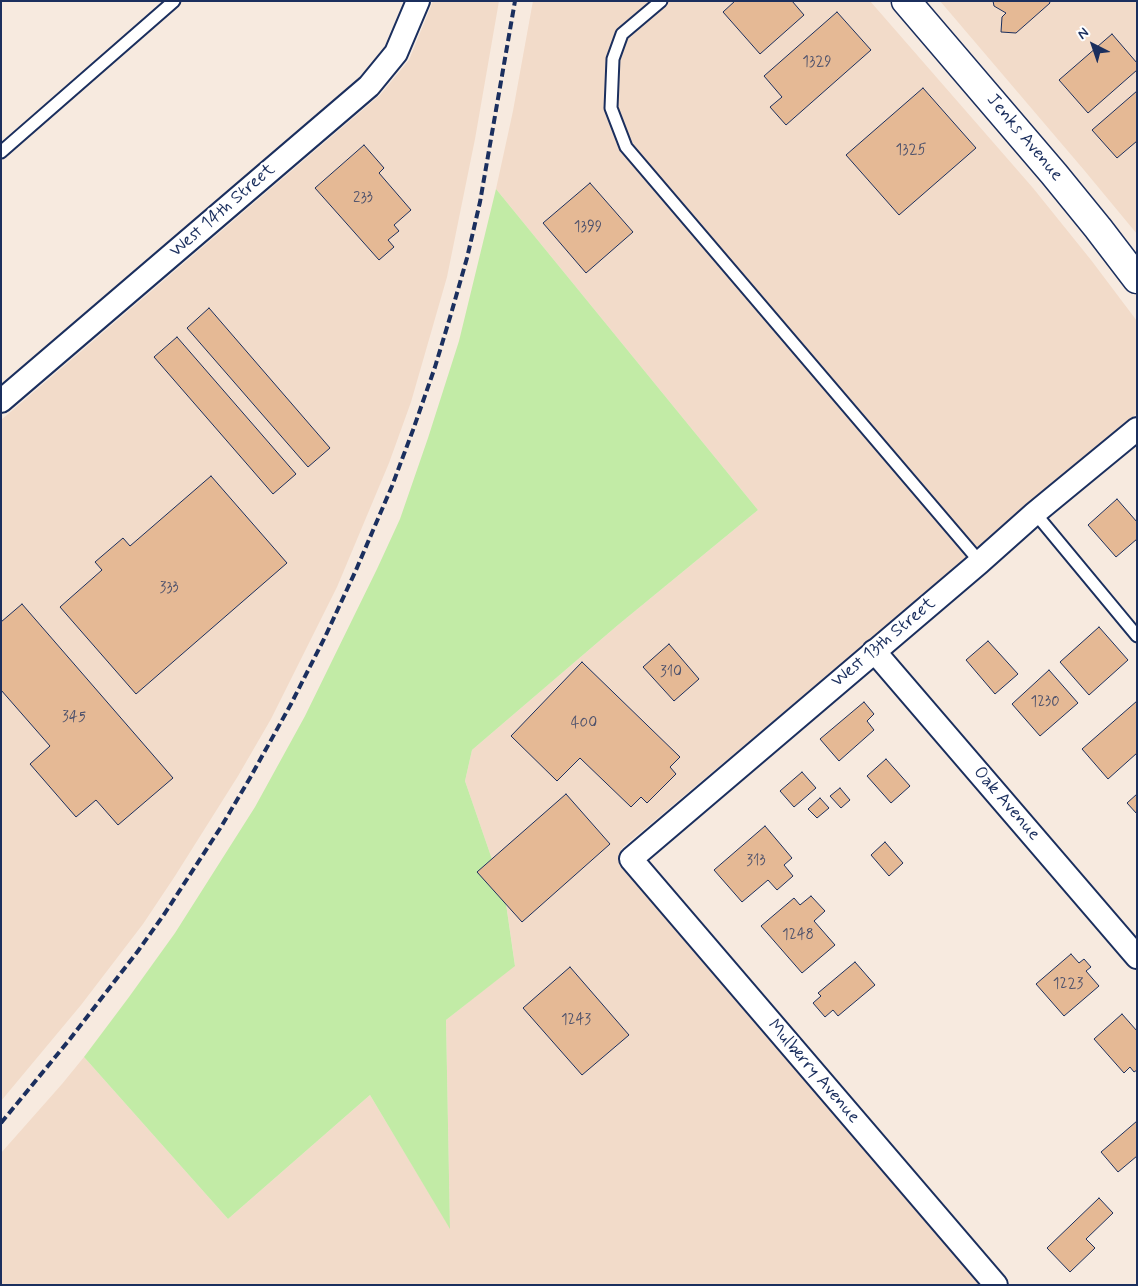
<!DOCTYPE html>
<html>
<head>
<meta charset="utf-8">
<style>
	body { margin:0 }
	#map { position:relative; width:1138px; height:1286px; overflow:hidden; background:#f7eadf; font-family:Mynerve,sans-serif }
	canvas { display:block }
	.frame { position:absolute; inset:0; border:2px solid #1b2f5e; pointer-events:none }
	.north { position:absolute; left:1068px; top:20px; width:50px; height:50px; -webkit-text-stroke:4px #fff; paint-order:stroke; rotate:319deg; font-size:14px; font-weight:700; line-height:20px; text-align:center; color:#1b2f5e }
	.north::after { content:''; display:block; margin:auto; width:18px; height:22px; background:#1b2f5e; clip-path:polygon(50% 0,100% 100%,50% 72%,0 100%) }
</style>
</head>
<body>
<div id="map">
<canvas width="1138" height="1286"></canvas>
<div class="frame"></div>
<div class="north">N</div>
</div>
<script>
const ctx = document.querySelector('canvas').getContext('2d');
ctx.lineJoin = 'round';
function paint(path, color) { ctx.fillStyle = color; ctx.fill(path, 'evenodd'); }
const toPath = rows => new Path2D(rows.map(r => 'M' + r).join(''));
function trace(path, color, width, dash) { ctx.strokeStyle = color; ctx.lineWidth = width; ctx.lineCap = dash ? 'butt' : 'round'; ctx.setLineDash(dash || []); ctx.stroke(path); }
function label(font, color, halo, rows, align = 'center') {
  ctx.font = font + ' Mynerve,sans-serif'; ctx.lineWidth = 4.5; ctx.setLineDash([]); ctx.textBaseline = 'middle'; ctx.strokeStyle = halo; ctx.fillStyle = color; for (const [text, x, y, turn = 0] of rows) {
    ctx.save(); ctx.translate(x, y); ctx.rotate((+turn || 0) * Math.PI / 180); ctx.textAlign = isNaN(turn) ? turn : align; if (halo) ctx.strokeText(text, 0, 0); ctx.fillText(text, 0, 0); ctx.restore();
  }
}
paint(toPath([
	[433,1,499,1,475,139,447,277,411,402,389,463,337,587,271,719,238,776,175,876,143,924,81,1005,1,1101,1,420,380,95,409,60],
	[533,1,870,1,1033,188,1091,260,1137,321,1137,413,1082,462,997,531,866,643,623,847,620,853,620,862,623,867,983,1285,1,1285,1,1153,62,1084,84,1057,228,1219,370,1095,450,1228,446,1020,515,965,505,897,465,781,472,750,618,625,758,510,496,189,513,111],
	[940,1,1137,1,1137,234,1084,170]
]), '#f2dbc9');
paint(toPath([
	[496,189,758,510,618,625,472,750,465,781,505,897,515,966,446,1020,450,1229,370,1095,228,1219,84,1057,129,997,175,933,255,807,305,716,377,569,400,519,428,438,459,341]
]), '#c2eba6');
const building = toPath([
	[735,1,792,1,804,15,760,54,723,12,735,1],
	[993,1,1049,1,1050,3,1016,33,1001,32,1002,17,1006,13,994,6,993,1],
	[837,12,871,50,786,125,770,107,782,97,764,76,837,12],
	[1112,34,1137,63,1137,70,1088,113,1059,80,1112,34],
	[923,88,976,148,899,215,846,155,923,88],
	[1137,91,1137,141,1117,158,1092,130,1137,91],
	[364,145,384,168,379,173,411,210,394,225,399,231,388,240,394,247,379,260,315,188,364,145],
	[590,183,633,232,586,273,543,223,590,183],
	[209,308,330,448,308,467,187,328,209,308],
	[177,337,296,474,273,494,154,357,177,337],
	[211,476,287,563,136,694,60,607,102,570,95,562,123,538,130,546,211,476],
	[1117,499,1137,522,1137,539,1116,557,1088,525,1117,499],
	[22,604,173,778,118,825,96,800,76,817,30,764,50,746,1,690,1,622,22,604],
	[1099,627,1128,660,1089,695,1060,662,1099,627],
	[988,641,1018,674,995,694,966,660,988,641],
	[669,644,699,679,674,701,643,667,669,644],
	[582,662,680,757,670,767,676,774,647,803,641,797,631,807,580,758,557,781,511,736,582,662],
	[1049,670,1078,703,1040,736,1012,704,1049,670],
	[1137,701,1137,753,1108,779,1082,749,1137,701],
	[864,702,874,714,867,721,874,730,839,761,820,739,864,702],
	[886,759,910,786,891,803,867,776,886,759],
	[802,772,816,788,794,807,780,791,802,772],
	[840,788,850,800,841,808,830,796,840,788],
	[566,794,610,844,522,922,477,872,566,794],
	[1137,794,1137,814,1127,803,1137,794],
	[820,798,829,808,817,818,808,809,820,798],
	[765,826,792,858,784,865,793,876,777,890,768,880,742,902,714,870,765,826],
	[885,842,903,863,889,876,871,855,885,842],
	[811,896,825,911,814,921,835,945,802,973,761,926,794,898,800,905,811,896],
	[1071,954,1079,963,1084,959,1091,967,1086,971,1099,986,1064,1016,1036,984,1071,954],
	[855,962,875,985,838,1016,833,1010,825,1017,813,1003,821,996,818,993,855,962],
	[570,967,629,1035,582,1075,523,1008,570,967],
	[1122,1014,1137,1031,1137,1070,1134,1072,1130,1067,1124,1073,1094,1039,1122,1014],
	[1137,1121,1137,1156,1118,1172,1101,1152,1137,1121],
	[1099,1198,1113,1213,1086,1239,1095,1248,1070,1272,1047,1248,1099,1198]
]);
paint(building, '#e5b995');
trace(building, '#1b2f5e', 1);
const lane = toPath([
	[661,1,622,34,613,59,611,108,626,147,980,562],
	[1,152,174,1],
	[1035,513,1137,636]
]);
const street = toPath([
	[1,401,369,86,396,53,418,1],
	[874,651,1137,957],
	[996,1285,631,859,980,562,1035,513,1137,429]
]);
const secondary = toPath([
	[906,1,1054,174,1098,228,1137,279]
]);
trace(lane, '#1b2f5e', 15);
trace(street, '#1b2f5e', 26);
trace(secondary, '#1b2f5e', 31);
trace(lane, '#fff', 11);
trace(street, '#fff', 22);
trace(secondary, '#fff', 28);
trace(toPath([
	[1,1123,70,1039,138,951,165,913,221,827,250,778,291,704,325,637,356,570,392,486,413,430,435,367,451,314,467,258,480,202,515,1]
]), '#1b2f5e', 4, [8, 4]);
label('15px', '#4e526c', null, [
	["1329",817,63],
	["1325",911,151],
	["233",363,199],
	["1399",588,228],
	["333",169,589],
	["310",671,673],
	["1230",1045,703],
	["345",74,718],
	["400",584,724],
	["313",756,862],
	["1248",798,936],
	["1223",1068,985],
	["1243",576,1021]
]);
label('18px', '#1b2f5e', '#fff', [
	["Jenks Avenue",1024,138,50],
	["West 14th Street",223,211,-41],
	["West 13th Street",884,643,-40],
	["Oak Avenue",1006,804,49],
	["Mulberry Avenue",813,1072,49]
]);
</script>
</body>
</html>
